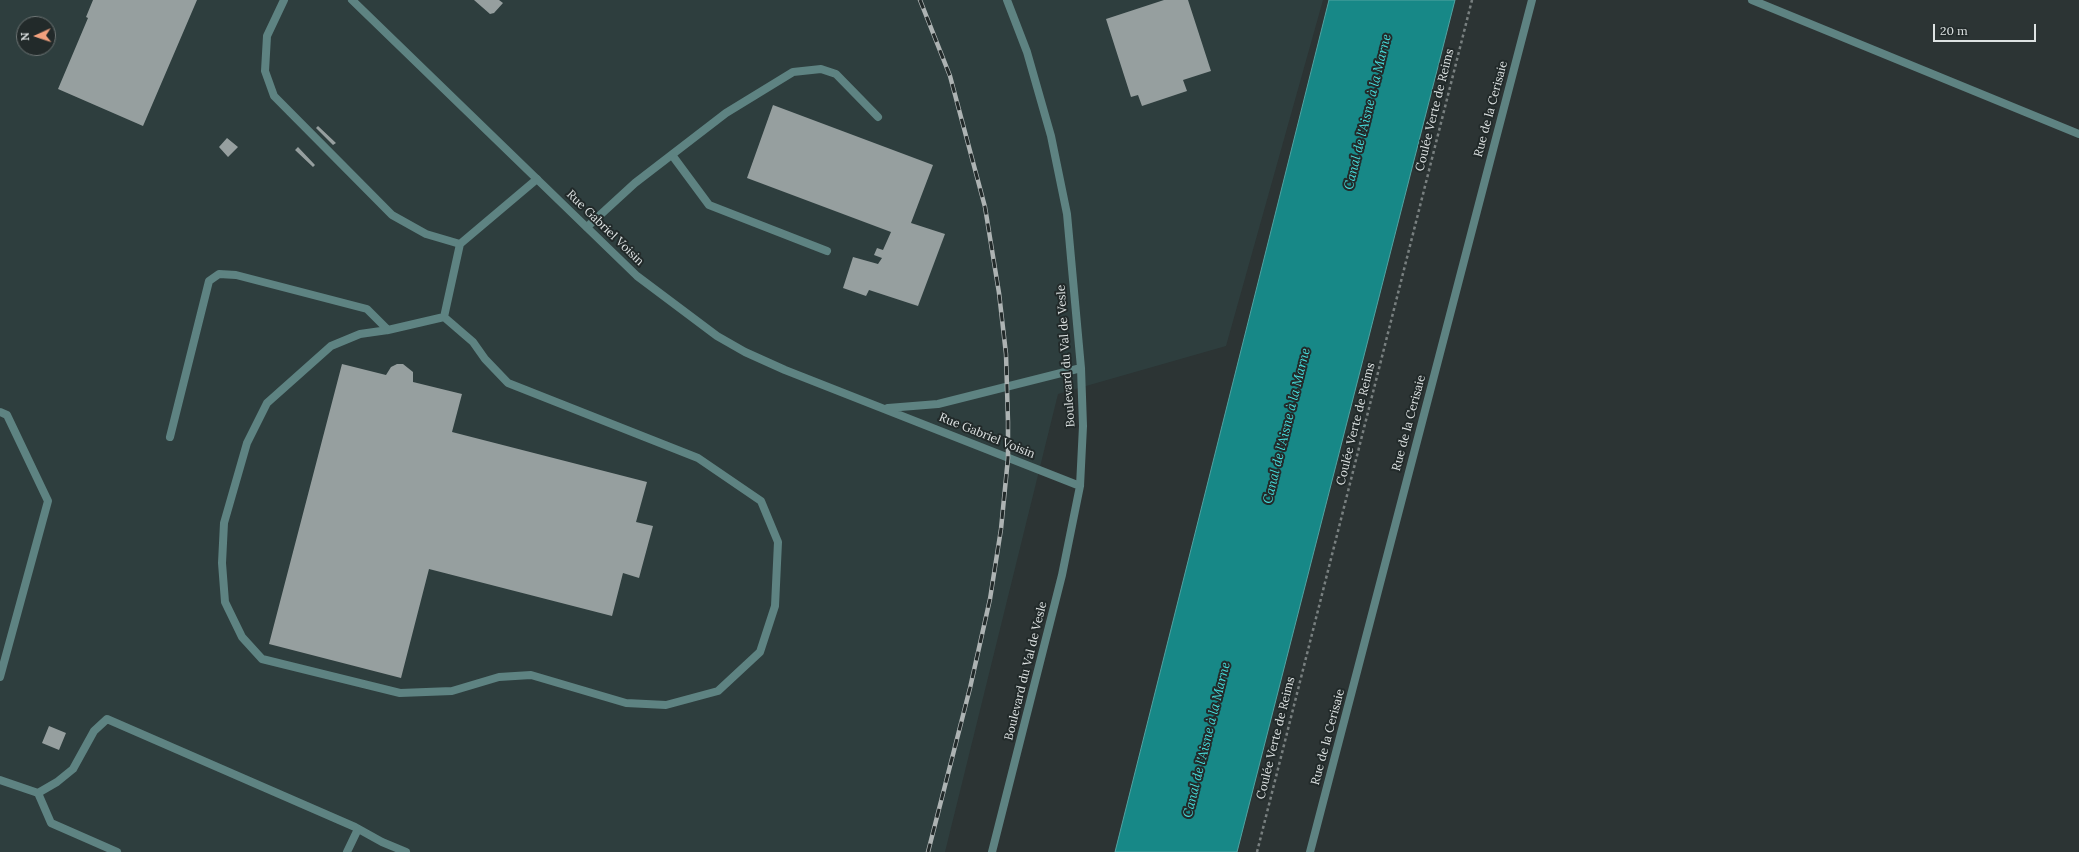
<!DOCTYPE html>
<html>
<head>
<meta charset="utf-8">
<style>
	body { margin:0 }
	#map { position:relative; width:2079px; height:852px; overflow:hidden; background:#2c3434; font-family:Lora,serif }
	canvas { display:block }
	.north { position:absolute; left:16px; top:16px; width:40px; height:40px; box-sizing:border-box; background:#222a2a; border:1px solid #6d7474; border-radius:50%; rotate:267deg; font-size:11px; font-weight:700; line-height:16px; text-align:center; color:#dde2e2 }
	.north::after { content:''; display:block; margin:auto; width:14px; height:18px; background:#f2a17e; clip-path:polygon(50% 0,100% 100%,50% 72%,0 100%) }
	.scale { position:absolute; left:1933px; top:24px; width:103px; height:18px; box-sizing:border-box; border:2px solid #dde2e2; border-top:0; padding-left:5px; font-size:12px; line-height:14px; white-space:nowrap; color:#dde2e2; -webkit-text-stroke:3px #222a2a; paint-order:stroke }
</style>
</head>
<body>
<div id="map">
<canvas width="2079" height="852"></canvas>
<div class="north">N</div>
<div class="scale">20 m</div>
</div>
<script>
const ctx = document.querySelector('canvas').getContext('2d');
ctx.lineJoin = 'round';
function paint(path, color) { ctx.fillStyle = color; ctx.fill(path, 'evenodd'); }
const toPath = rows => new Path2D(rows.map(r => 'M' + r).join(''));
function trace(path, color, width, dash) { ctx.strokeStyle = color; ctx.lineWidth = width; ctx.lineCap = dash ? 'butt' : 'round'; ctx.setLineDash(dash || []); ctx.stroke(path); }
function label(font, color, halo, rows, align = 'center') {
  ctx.font = font + ' Lora,serif'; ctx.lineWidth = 4; ctx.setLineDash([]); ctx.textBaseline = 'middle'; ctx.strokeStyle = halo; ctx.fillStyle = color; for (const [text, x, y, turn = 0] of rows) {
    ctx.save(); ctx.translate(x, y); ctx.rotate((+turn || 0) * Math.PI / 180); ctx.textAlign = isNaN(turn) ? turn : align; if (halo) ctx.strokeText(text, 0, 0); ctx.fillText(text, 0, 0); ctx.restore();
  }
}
paint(toPath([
	[0,0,1323,0,1226,346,1058,394,945,852,0,852],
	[24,24,48,24,48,48,24,48]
]), '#2e3e3e');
const water = toPath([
	[1329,0,1455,0,1237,852,1115,852,1329,0]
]);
paint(water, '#178887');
trace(water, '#52a3a2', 1);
paint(toPath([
	[93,0,197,0,143,126,58,89,88,18,86,17],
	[474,0,499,0,503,3,494,13,490,14],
	[1164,0,1188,0,1211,71,1183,80,1187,91,1142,106,1138,95,1131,97,1106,19],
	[773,105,933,165,911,223,945,234,918,306,869,290,866,296,843,288,853,257,878,264,882,258,874,255,877,248,883,250,891,232,747,178],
	[318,126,336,143,333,145,316,128],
	[227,138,238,147,228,157,219,147],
	[298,147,315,165,313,167,295,150],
	[342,364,386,375,391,367,397,364,403,364,413,372,413,382,462,394,452,432,647,482,636,522,653,526,639,578,623,573,612,616,429,569,401,678,269,644],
	[49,726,66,733,59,750,42,743]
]), '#969f9f');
trace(toPath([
	[1257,852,1472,0]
]), '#798080', 2.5, [3, 3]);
trace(toPath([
	[284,0,267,36,265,71,274,96,392,215,426,234,460,244],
	[1752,0,2079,134],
	[672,155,709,205,827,251],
	[587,227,635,183,726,113,793,72,821,69,836,74,878,117],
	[444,317,388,330,360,334,331,346,267,403,247,443,224,523,222,563,225,602,242,637,262,659,400,693,452,691,499,677,531,675,626,703,666,705,718,691,760,652,775,606,778,542,761,501,698,458,508,383,485,359,473,342,444,317,460,244,537,179],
	[170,437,209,281,219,274,236,275,367,309,388,330],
	[0,780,38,793,51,823,117,852],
	[38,793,57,782,73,769,94,731,107,719,355,827,382,842,406,852],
	[347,852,358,829]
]), '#5e8382', 8);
trace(toPath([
	[0,412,7,415,48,501,0,677],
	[1310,852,1532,0]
]), '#5e8382', 8);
trace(toPath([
	[352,0,637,276,717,336,745,352,785,370,1080,486],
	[888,408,938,404,1081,368],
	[992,852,1062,575,1080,486,1083,426,1081,368,1067,214,1051,136,1027,52,1007,0]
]), '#5e8382', 8);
const rail = toPath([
	[920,0,950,76,985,207,999,293,1006,354,1008,422,1008,458,1001,529,990,599,970,688,928,852]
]);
trace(rail, '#adb3b3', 4.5);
trace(rail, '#222a2a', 3, [9]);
label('12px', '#dde2e2', '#222a2a', [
	["Rue de la Cerisaie",1491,109,-75],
	["Coulée Verte de Reims",1435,110,-76],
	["Rue Gabriel Voisin",605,228,44],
	["Boulevard du Val de Vesle",1066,356,-94],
	["Rue de la Cerisaie",1409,423,-75],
	["Coulée Verte de Reims",1356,424,-76],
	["Rue Gabriel Voisin",987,436,22],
	["Boulevard du Val de Vesle",1026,671,-76],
	["Rue de la Cerisaie",1328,737,-75],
	["Coulée Verte de Reims",1276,738,-76]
]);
label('italic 13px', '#47dcdb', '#222a2a', [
	["Canal de l'Aisne à la Marne",1368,112,-76],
	["Canal de l'Aisne à la Marne",1287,426,-76],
	["Canal de l'Aisne à la Marne",1207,740,-76]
]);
</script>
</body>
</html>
